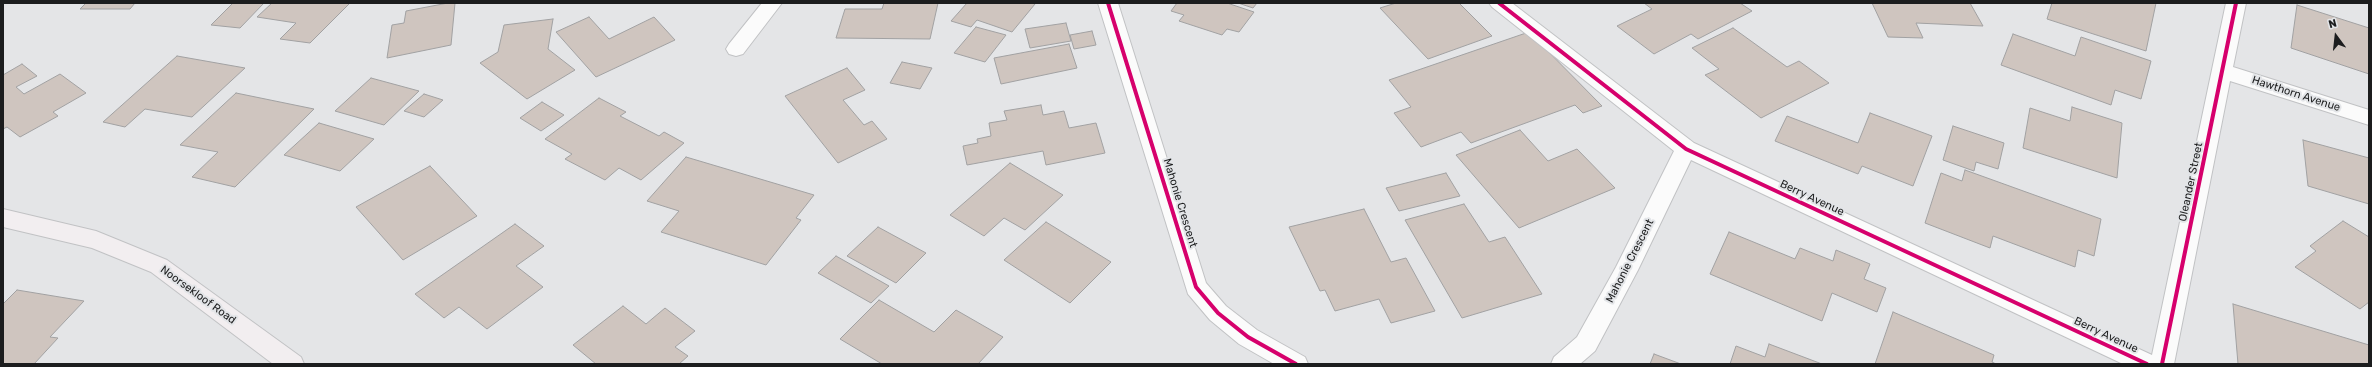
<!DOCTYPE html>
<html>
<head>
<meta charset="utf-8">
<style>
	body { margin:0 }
	#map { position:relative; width:2372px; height:367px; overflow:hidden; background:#e4e5e7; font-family:Rubik,sans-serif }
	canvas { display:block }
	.frame { position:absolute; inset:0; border:4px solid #1c1d1e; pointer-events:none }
	.north { position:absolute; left:2316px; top:16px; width:40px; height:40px; -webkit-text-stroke:3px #e3e5e8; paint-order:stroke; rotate:345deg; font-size:11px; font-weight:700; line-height:16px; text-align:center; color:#1c1d1e }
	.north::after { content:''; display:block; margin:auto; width:14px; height:18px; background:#1c1d1e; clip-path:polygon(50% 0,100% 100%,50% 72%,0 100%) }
</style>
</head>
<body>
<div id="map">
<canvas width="2372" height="367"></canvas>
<div class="frame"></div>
<div class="north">N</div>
</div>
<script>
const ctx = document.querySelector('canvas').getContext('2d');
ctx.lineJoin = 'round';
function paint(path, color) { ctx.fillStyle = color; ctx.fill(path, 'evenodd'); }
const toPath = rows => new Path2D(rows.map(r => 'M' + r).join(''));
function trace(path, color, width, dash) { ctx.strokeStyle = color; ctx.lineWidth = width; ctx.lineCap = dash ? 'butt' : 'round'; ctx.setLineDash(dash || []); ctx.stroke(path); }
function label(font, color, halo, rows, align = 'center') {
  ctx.font = font + ' Rubik,sans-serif'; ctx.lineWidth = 4; ctx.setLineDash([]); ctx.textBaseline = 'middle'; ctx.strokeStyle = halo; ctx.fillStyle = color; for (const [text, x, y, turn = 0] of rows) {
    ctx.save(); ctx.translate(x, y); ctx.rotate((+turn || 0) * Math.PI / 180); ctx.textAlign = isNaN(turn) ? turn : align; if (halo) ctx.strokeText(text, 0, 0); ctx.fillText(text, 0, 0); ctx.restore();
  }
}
const building = toPath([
	[86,3,135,3,130,9,80,9,86,3],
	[233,3,264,3,240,28,211,25,233,3],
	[272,3,350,3,310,43,280,39,296,23,257,17,272,3],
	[448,3,455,3,451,45,387,58,392,25,404,23,406,11,448,3],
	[884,3,938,3,930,39,836,38,845,9,882,9,884,3],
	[967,3,1031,3,1035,4,1012,32,977,20,971,27,951,21,967,3],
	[1177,3,1227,3,1254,12,1239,32,1227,29,1222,35,1179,21,1184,15,1171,11,1177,3],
	[1238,3,1257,3,1253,8,1238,3],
	[1396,3,1459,3,1492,36,1428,59,1380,8,1396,3],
	[1644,3,1740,3,1752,11,1698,39,1691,34,1654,54,1617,26,1652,9,1644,3],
	[1872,3,1970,3,1983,26,1916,23,1923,38,1888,37,1872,3],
	[2052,3,2156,3,2146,51,2047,19,2052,3],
	[2297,5,2369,28,2369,74,2291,48,2297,5],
	[589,17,609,39,654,17,675,40,596,77,556,32,589,17],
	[553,19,548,49,575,70,527,99,480,63,498,52,504,25,553,19],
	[1066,23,1071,41,1030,48,1025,29,1066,23],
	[976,27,1006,35,985,62,954,53,976,27],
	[1733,28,1787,67,1799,61,1829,83,1761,118,1705,75,1719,69,1692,48,1733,28],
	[1092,31,1096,45,1074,49,1070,35,1092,31],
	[1529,32,1602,106,1583,113,1575,105,1471,143,1461,132,1421,147,1394,113,1411,107,1389,80,1529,32],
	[2013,34,2075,56,2081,37,2151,61,2141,99,2115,90,2111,105,2001,65,2013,34],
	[1069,44,1077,68,1001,84,994,58,1069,44],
	[177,56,245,68,192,117,145,109,125,127,103,122,177,56],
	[902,62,932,68,920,89,890,83,902,62],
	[22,64,37,76,16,87,24,94,60,74,86,93,53,112,58,116,20,137,7,127,3,129,3,75,22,64],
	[847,68,865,90,843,100,864,125,872,121,887,139,838,163,785,96,847,68],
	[371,78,419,91,384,125,335,111,371,78],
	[236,93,314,109,235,187,192,177,218,152,180,145,236,93],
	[424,94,443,100,424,117,404,111,424,94],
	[599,98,626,112,620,116,659,136,664,132,684,143,641,180,619,168,605,180,565,159,572,154,545,139,599,98],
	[542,102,564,115,541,131,520,118,542,102],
	[1041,105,1043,115,1064,111,1069,128,1096,123,1105,153,1046,165,1043,151,967,165,963,146,978,143,977,139,991,136,989,123,1007,120,1004,111,1041,105],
	[2072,107,2122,123,2117,178,2023,148,2030,108,2070,121,2072,107],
	[1870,113,1932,136,1913,186,1862,166,1858,174,1775,141,1787,116,1858,143,1870,113],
	[319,123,374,139,340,171,284,155,319,123],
	[1953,126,2004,143,1998,169,1976,162,1974,171,1943,160,1953,126],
	[1520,130,1548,161,1577,149,1615,188,1519,228,1456,155,1520,130],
	[2303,140,2369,158,2369,204,2308,186,2303,140],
	[686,157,814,195,796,218,801,220,766,265,661,232,679,211,647,201,686,157],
	[1010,163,1063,195,1025,230,1004,218,984,236,950,215,1010,163],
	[430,166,477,216,403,260,356,207,430,166],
	[1965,170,2101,219,2094,256,2078,250,2075,267,1993,236,1990,248,1925,223,1941,173,1962,181,1965,170],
	[1446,173,1460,196,1399,211,1386,188,1446,173],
	[1464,204,1489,242,1505,237,1542,294,1462,318,1405,220,1464,204],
	[1364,209,1391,262,1406,258,1435,311,1391,323,1379,299,1335,311,1325,290,1320,291,1289,227,1364,209],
	[2343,221,2369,237,2369,302,2360,309,2295,267,2316,251,2310,246,2343,221],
	[1046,222,1111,262,1070,303,1004,260,1046,222],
	[515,224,544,246,516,266,543,287,487,329,459,307,444,318,415,294,515,224],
	[878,227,926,253,896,283,847,256,878,227],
	[1729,232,1795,259,1800,248,1833,261,1836,250,1870,264,1864,279,1886,288,1877,312,1832,293,1822,321,1710,274,1729,232],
	[836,256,889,286,871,303,818,273,836,256],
	[17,290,84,301,50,337,58,338,34,364,3,364,3,304,17,290],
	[879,300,934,332,956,310,1003,337,978,364,882,364,840,339,879,300],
	[2233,304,2369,345,2369,364,2238,364,2233,304],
	[623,306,646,324,665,308,695,331,675,347,688,356,679,364,596,364,573,345,623,306],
	[1893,312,1994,355,1992,362,1996,364,1875,364,1893,312],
	[1769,344,1822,364,1730,364,1736,346,1765,357,1769,344],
	[1654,354,1681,364,1650,364,1654,354]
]);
paint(building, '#cfc5bf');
trace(building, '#a1a1a2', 1);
const street = toPath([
	[762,3,782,3,743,54,736,56,729,54,726,49,729,44,762,3],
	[1098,3,1118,3,1206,283,1226,306,1257,330,1305,357,1308,364,1274,364,1239,344,1210,320,1188,294,1098,3],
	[1489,3,1512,3,1694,143,2152,355,2226,3,2246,3,2233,67,2369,110,2369,125,2230,81,2174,364,2123,364,1691,160,1638,270,1595,351,1580,364,1551,364,1554,357,1577,337,1616,267,1674,151,1492,7,1489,3]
]);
const secondary = toPath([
	[3,209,96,231,167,260,301,357,304,364,273,364,151,272,92,248,3,227,3,209]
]);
trace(street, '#c1c2c4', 2);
trace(secondary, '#c1c2c4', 2);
paint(street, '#fbfbfb');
paint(secondary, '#f2eef0');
trace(toPath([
	[1108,3,1196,287,1218,313,1248,337,1296,364],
	[1499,3,1686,149,2147,364],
	[2162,364,2236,3]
]), '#d6006c', 4);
label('11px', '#1c1d1e', '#e3e5e8', [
	["Hawthorn Avenue",2296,94,18],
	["Oleander Street",2191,182,-78],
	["Berry Avenue",1812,198,25],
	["Mahonie Crescent",1180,203,73],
	["Mahonie Crescent",1630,261,-63],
	["Noorsekloof Road",198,295,36],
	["Berry Avenue",2106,335,25]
]);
</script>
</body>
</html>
